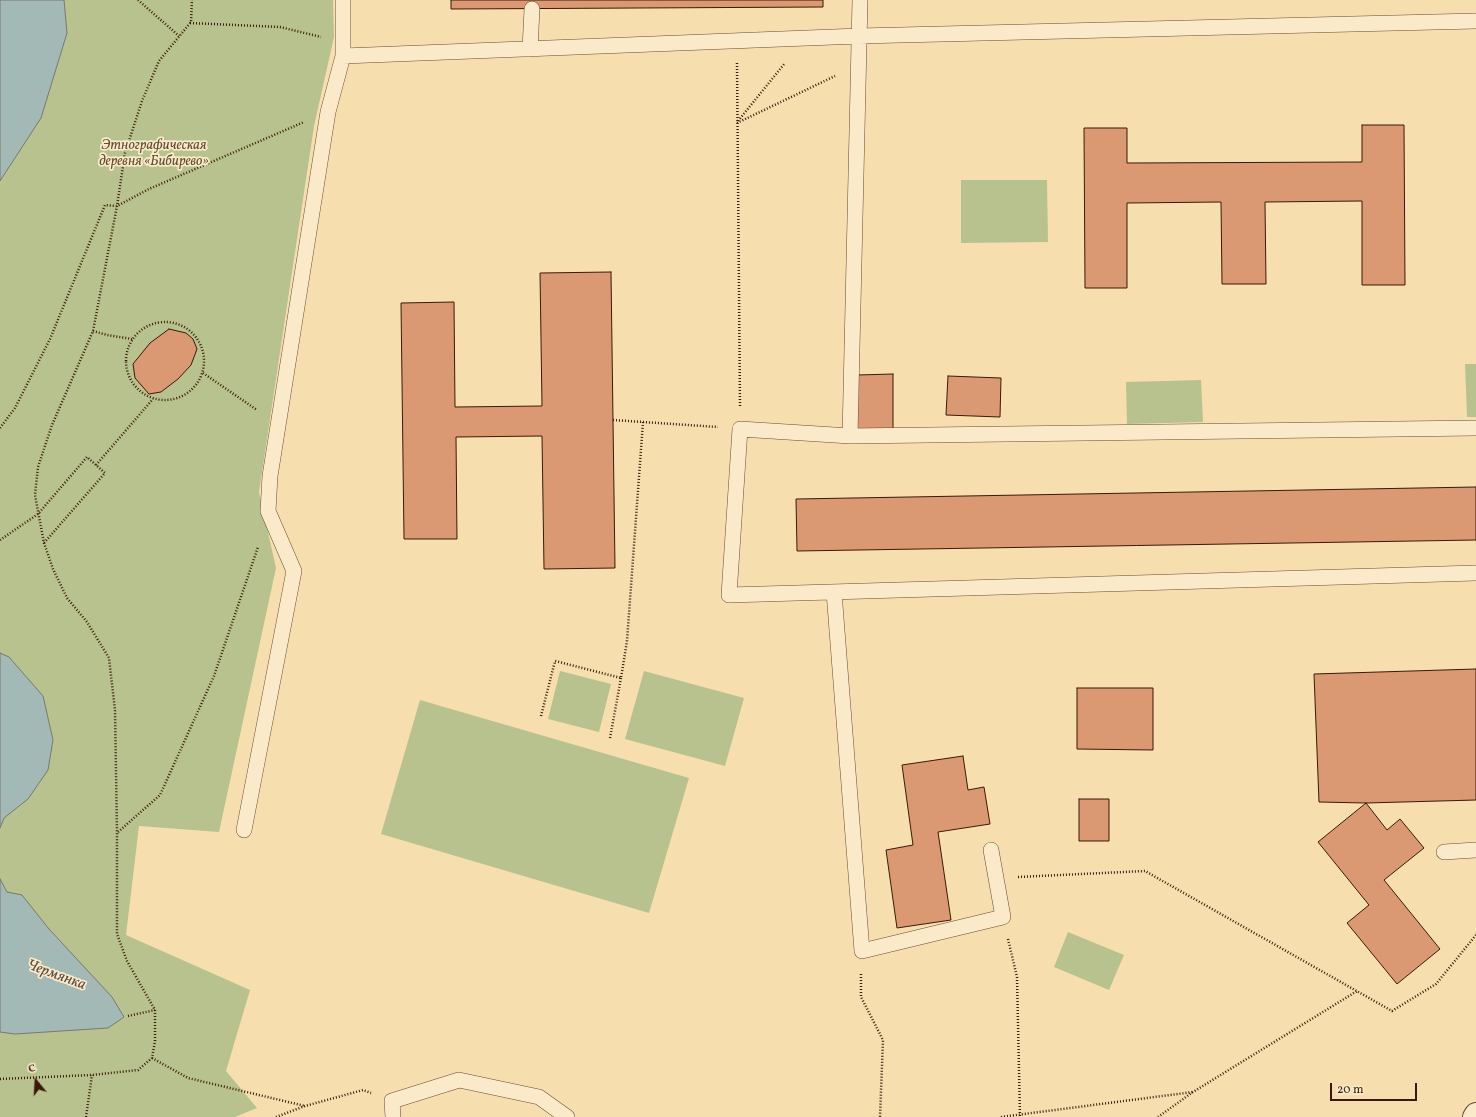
<!DOCTYPE html>
<html>
<head>
<meta charset="utf-8">
<style>
	body { margin:0 }
	#map { position:relative; width:1476px; height:1117px; overflow:hidden; background:#f7deae; font-family:Vollkorn,serif }
	canvas { display:block }
	.north { position:absolute; left:16px; top:1061px; width:40px; height:40px; -webkit-text-stroke:3px #faeaca; paint-order:stroke; rotate:342deg; font-size:11px; font-weight:700; line-height:16px; text-align:center; color:#3a1908 }
	.north::after { content:''; display:block; margin:auto; width:14px; height:18px; background:#3a1908; clip-path:polygon(50% 0,100% 100%,50% 72%,0 100%) }
	.scale { position:absolute; left:1330px; top:1083px; width:87px; height:18px; box-sizing:border-box; border:2px solid #3a1908; border-top:0; padding-left:5px; font-size:12px; line-height:14px; white-space:nowrap; color:#3a1908; -webkit-text-stroke:3px #faeaca; paint-order:stroke }
</style>
</head>
<body>
<div id="map">
<canvas width="1476" height="1117"></canvas>
<div class="north">С</div>
<div class="scale">20 m</div>
</div>
<script>
const ctx = document.querySelector('canvas').getContext('2d');
ctx.lineJoin = 'round';
function paint(path, color) { ctx.fillStyle = color; ctx.fill(path, 'evenodd'); }
const toPath = rows => new Path2D(rows.map(r => 'M' + r).join(''));
function trace(path, color, width, dash) { ctx.strokeStyle = color; ctx.lineWidth = width; ctx.lineCap = dash ? 'butt' : 'round'; ctx.setLineDash(dash || []); ctx.stroke(path); }
function label(font, color, halo, rows, align = 'center') {
  ctx.font = font + ' Vollkorn,serif'; ctx.lineWidth = 3.5; ctx.setLineDash([]); ctx.textBaseline = 'middle'; ctx.strokeStyle = halo; ctx.fillStyle = color; for (const [text, x, y, turn = 0] of rows) {
    ctx.save(); ctx.translate(x, y); ctx.rotate((+turn || 0) * Math.PI / 180); ctx.textAlign = isNaN(turn) ? turn : align; if (halo) ctx.strokeText(text, 0, 0); ctx.fillText(text, 0, 0); ctx.restore();
  }
}
paint(toPath([
	[0,0,333,0,334,37,314,126,259,492,276,568,219,832,139,826,126,935,250,990,226,1071,257,1108,235,1117,0,1117],
	[961,180,1047,180,1048,242,961,243],
	[1465,364,1476,364,1476,417,1467,417],
	[1201,380,1203,422,1127,424,1126,382],
	[560,671,611,684,599,732,548,719],
	[644,671,744,698,725,766,625,739],
	[420,700,689,778,649,913,381,834],
	[1068,932,1124,955,1109,990,1054,967]
]), '#b8c28e');
const water = toPath([
	[0,0,64,0,67,33,41,118,0,181,0,0],
	[0,653,9,657,43,696,53,740,48,770,28,799,4,818,0,828,0,653],
	[0,879,7,892,22,895,49,929,112,997,124,1017,108,1028,15,1034,0,1032,0,879]
]);
paint(water, '#a2b9b6');
trace(water, '#787970', 1);
const building = toPath([
	[451,0,823,0,823,7,451,9,451,0],
	[1362,125,1404,125,1405,285,1362,285,1362,201,1265,202,1266,284,1222,284,1221,202,1127,203,1127,288,1085,288,1084,128,1127,128,1127,163,1362,162,1362,125],
	[611,272,615,568,544,569,542,436,456,437,457,539,404,539,401,303,454,302,455,407,542,406,540,273,611,272],
	[169,329,186,333,193,339,197,349,191,365,178,379,161,392,149,394,135,378,133,364,150,343,169,329],
	[893,374,893,429,857,430,857,375,893,374],
	[948,376,1001,378,1000,417,946,415,948,376],
	[1476,487,1476,540,797,551,796,499,1476,487],
	[1476,669,1476,800,1366,803,1319,802,1314,674,1476,669],
	[1077,688,1153,688,1153,750,1077,749,1077,688],
	[963,756,968,790,984,787,990,824,938,832,951,920,897,928,886,850,913,845,902,765,963,756],
	[1079,799,1109,799,1109,841,1079,841,1079,799],
	[1366,803,1387,830,1400,819,1424,848,1384,880,1440,949,1397,984,1347,923,1369,905,1318,842,1366,803]
]);
paint(building, '#da9973');
trace(building, '#3a1908', 1);
const service = toPath([
	[860,0,850,436,740,429,729,595,1476,573],
	[530,49,532,9],
	[343,56,859,36,1476,21],
	[850,436,1476,428],
	[834,592,862,951,1003,917,991,850],
	[244,830,294,571,268,511,270,476,328,112,343,56,343,0],
	[1444,852,1476,850],
	[393,1117,392,1101,459,1080,539,1097,567,1117]
]);
const tertiary = toPath([
	[1474,1117,1476,1114]
]);
trace(service, '#694a32', 16);
trace(tertiary, '#694a32', 24);
trace(toPath([
	[138,0,179,36],
	[190,23,280,27,321,37],
	[737,63,740,406],
	[738,121,785,63],
	[737,123,835,76],
	'126 361a39 39 0 1 1 78 0a39 39 0 1 1-78 0Z',
	[93,331,107,335,132,339],
	[203,373,257,410],
	[613,420,718,427],
	[0,428,15,408,50,339,105,205,117,206,149,189,304,122],
	[96,465,153,399],
	[0,540,38,514,87,457,105,473,44,543],
	[541,716,555,661,621,678,627,641,643,422],
	[610,738,621,678],
	[118,832,160,795,214,676,258,547],
	[1018,877,1145,871,1392,1011,1436,984,1476,935],
	[1008,939,1017,977,1020,1117],
	[861,974,861,997,883,1040,880,1117],
	[128,1016,155,1010],
	[152,1058,188,1078,305,1106],
	[0,1079,92,1075,138,1070,152,1058,155,1041,155,1010,127,961,117,934,117,832,115,710,109,658,87,622,67,598,53,569,44,543,35,495,38,467,52,425,93,331,117,206,125,153,142,101,159,61,191,22,192,0],
	[86,1117,92,1075],
	[276,1117,305,1106,363,1090,371,1093],
	[1001,1117,1193,1092],
	[1158,1117,1193,1092,1357,991]
]), '#3a1908', 2.5, [1, 2]);
trace(service, '#faeaca', 15);
trace(tertiary, '#faeaca', 22);
label('italic 14px', '#604c30', '#faeaca', [
	["Этнографическая",154,146],
	["деревня «Бибирево»",154,162]
]);
label('italic 15px', '#59493c', '#faeaca', [
	["Чермянка",56,976,20]
]);
</script>
</body>
</html>
